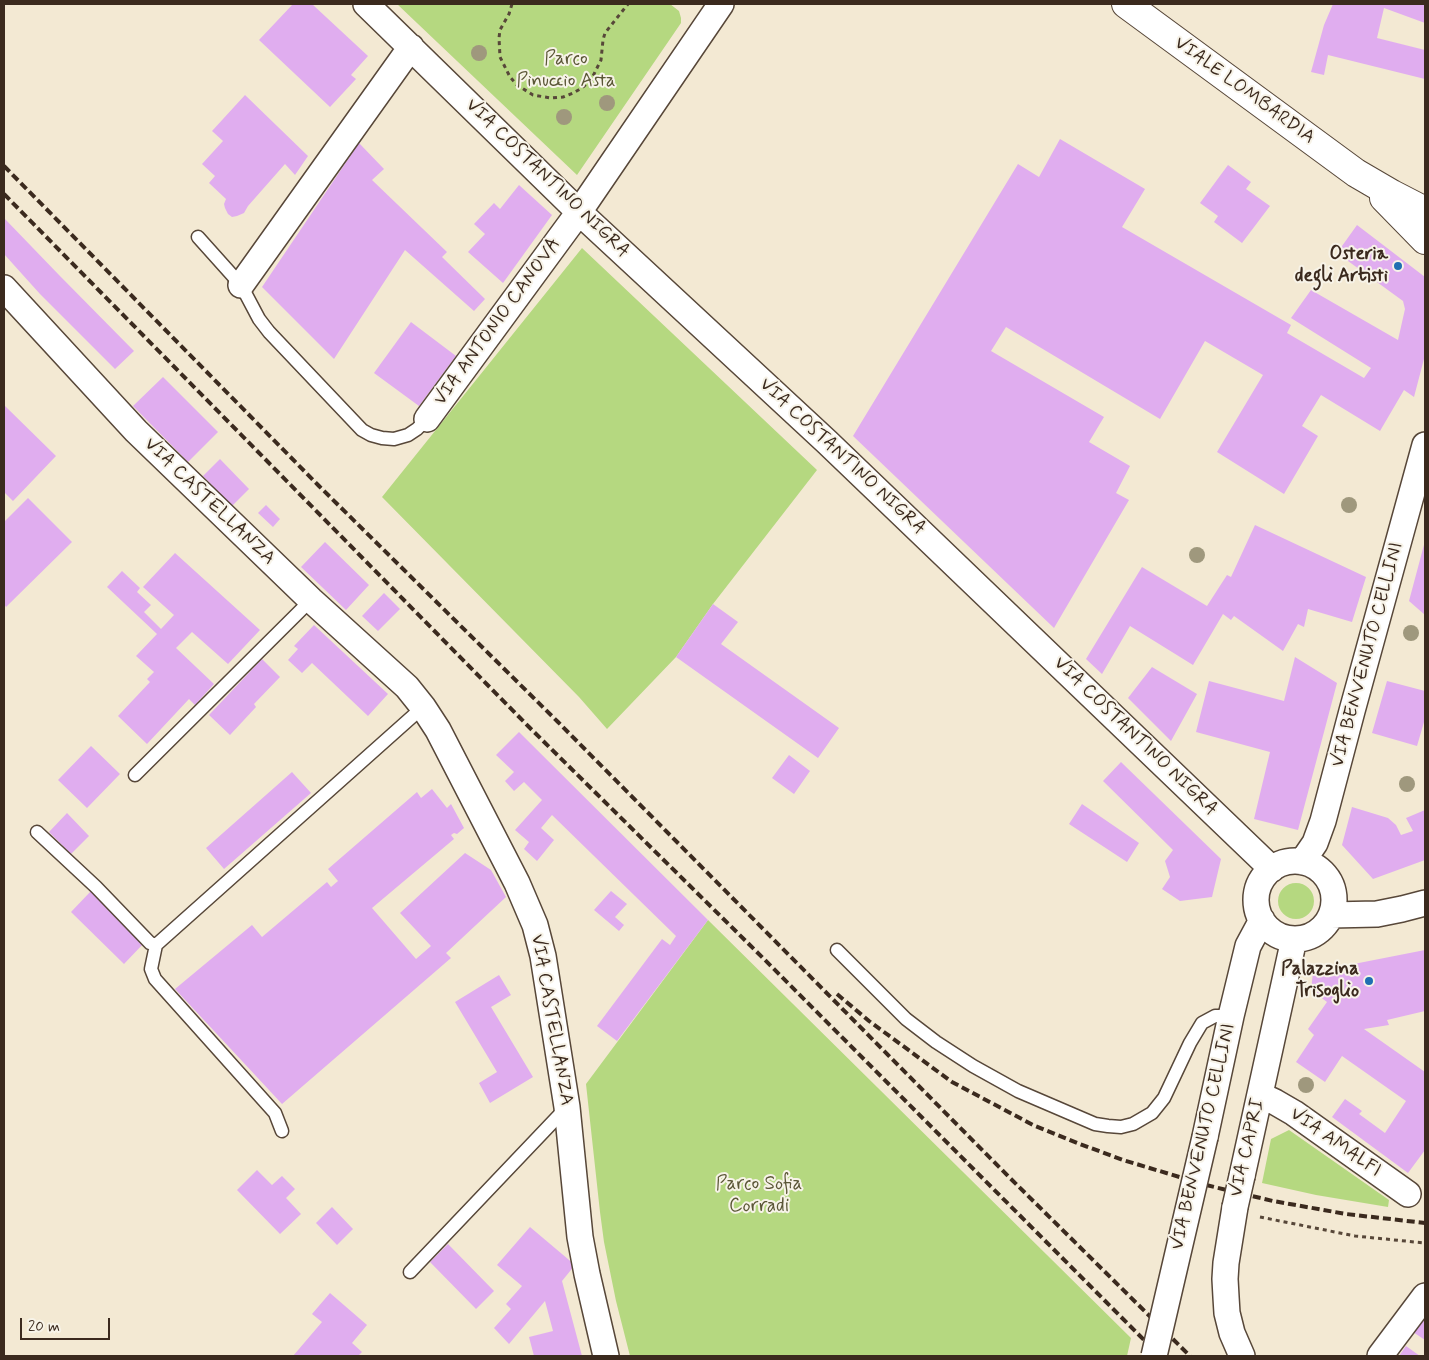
<!DOCTYPE html>
<html>
<head>
<meta charset="utf-8">
<style>
	body { margin:0 }
	#map { position:relative; width:1429px; height:1360px; overflow:hidden; background:#f3e9d3; font-family:Mynerve,sans-serif }
	canvas { display:block }
	.frame { position:absolute; inset:0; border:5px solid #3b2a1e; pointer-events:none }
	.scale { position:absolute; left:20px; top:1318px; width:90px; height:22px; box-sizing:border-box; border:2px solid #3b2a1e; border-top:0; padding-left:6px; font-size:15px; line-height:18px; white-space:nowrap; color:#3b2a1e; -webkit-text-stroke:4px #f7f3e8; paint-order:stroke }
</style>
</head>
<body>
<div id="map">
<canvas width="1429" height="1360"></canvas>
<div class="frame"></div>
<div class="scale">20 m</div>
</div>
<script>
const ctx = document.querySelector('canvas').getContext('2d');
ctx.lineJoin = 'round';
function paint(path, color) { ctx.fillStyle = color; ctx.fill(path, 'evenodd'); }
const toPath = rows => new Path2D(rows.map(r => 'M' + r).join(''));
function trace(path, color, width, dash) { ctx.strokeStyle = color; ctx.lineWidth = width; ctx.lineCap = dash ? 'butt' : 'round'; ctx.setLineDash(dash || []); ctx.stroke(path); }
function label(font, color, halo, rows, align = 'center') {
  ctx.font = font + ' Mynerve,sans-serif'; ctx.lineWidth = 4; ctx.setLineDash([]); ctx.textBaseline = 'middle'; ctx.strokeStyle = halo; ctx.fillStyle = color; for (const [text, x, y, turn = 0] of rows) {
    ctx.save(); ctx.translate(x, y); ctx.rotate((+turn || 0) * Math.PI / 180); ctx.textAlign = isNaN(turn) ? turn : align; if (halo) ctx.strokeText(text, 0, 0); ctx.fillText(text, 0, 0); ctx.restore();
  }
}
paint(toPath([
	[397,4,670,4,679,11,681,18,681,23,577,175],
	[582,248,817,470,713,604,676,657,607,729,579,697,382,497],
	'1278 901a18 18 0 1 1 36 0a18 18 0 1 1-36 0Z',
	[708,920,1131,1338,1127,1356,630,1356,616,1301,604,1242,600,1212,586,1084],
	[1289,1130,1389,1200,1388,1207,1316,1195,1262,1183,1271,1139]
]), '#b5d880');
paint(toPath([
	[293,4,312,4,368,56,351,75,356,79,330,107,259,40],
	[1333,4,1425,4,1425,23,1384,8,1377,38,1425,50,1425,79,1328,55,1324,75,1311,72,1324,25],
	[245,95,308,156,295,175,285,164,248,206,244,213,237,216,232,217,228,214,225,208,224,204,226,199,209,183,215,176,202,164,223,141,212,131],
	[1060,139,1145,189,1122,227,1291,325,1287,333,1364,378,1371,368,1291,318,1311,290,1398,340,1405,309,1403,301,1337,253,1357,225,1425,277,1425,355,1414,397,1404,390,1380,431,1321,395,1302,426,1318,436,1284,494,1217,452,1263,375,1205,341,1160,419,1006,327,991,351,1104,417,1089,442,1130,466,1116,493,1129,500,1054,628,853,436,1018,164,1039,177],
	[359,143,384,169,372,180,447,252,442,257,485,299,474,311,405,250,334,359,262,287],
	[1228,165,1251,182,1246,189,1270,206,1242,243,1214,222,1218,216,1200,203],
	[519,185,552,215,503,283,468,252,485,234,474,224,494,203,500,209],
	[5,219,59,275,134,351,115,369,40,294,4,254,4,220],
	[411,322,456,356,419,406,374,373],
	[163,377,218,432,188,462,133,406],
	[4,405,56,456,13,501,4,492],
	[220,459,249,489,232,506,203,476],
	[28,498,72,542,6,607,4,604,4,522],
	[266,505,280,519,273,527,258,513],
	[1255,525,1366,577,1352,622,1308,609,1304,627,1298,624,1283,651,1234,616,1231,620,1223,614,1193,665,1130,626,1102,674,1086,659,1142,567,1207,606,1227,575,1231,577],
	[1425,541,1425,615,1409,601],
	[325,542,369,585,346,610,301,567],
	[175,553,260,630,228,664,192,632,176,648,214,684,195,705,189,699,147,744,118,716,150,682,147,679,154,672,136,656,157,634,107,587,122,571,140,588,137,592,151,605,144,612,161,629,174,615,143,587],
	[384,593,400,609,378,631,362,616],
	[713,604,738,622,721,644,839,728,818,758,676,657],
	[314,625,388,694,368,716,312,663,302,673,288,660,298,649,294,646],
	[1295,657,1337,683,1298,830,1254,819,1270,752,1196,732,1209,681,1284,701],
	[262,659,280,677,254,704,256,707,230,735,209,715],
	[1152,667,1197,694,1171,741,1128,698],
	[1387,681,1425,691,1425,722,1424,722,1417,746,1372,733],
	[519,732,708,920,617,1041,597,1026,662,939,670,945,676,936,552,815,541,828,554,840,537,861,524,849,529,842,515,830,542,800,524,782,514,791,505,781,514,772,496,755],
	[91,746,120,774,87,808,58,780],
	[789,755,810,771,794,794,772,778],
	[1121,762,1221,859,1212,897,1180,901,1162,889,1170,877,1165,861,1173,850,1103,781],
	[292,772,311,793,224,869,206,848],
	[432,789,447,808,451,804,464,828,457,834,454,833,451,835,454,839,372,908,416,959,431,946,400,913,465,853,491,870,506,897,446,953,451,958,282,1104,175,989,252,925,262,937,327,882,331,887,338,881,328,869,417,792,421,798],
	[1082,804,1139,843,1127,862,1069,824],
	[1352,807,1388,818,1396,825,1401,835,1413,831,1406,818,1425,810,1425,860,1373,879,1342,845],
	[67,813,89,836,71,854,49,832],
	[91,891,144,943,124,964,71,912],
	[611,891,627,904,615,917,624,925,619,931,594,910],
	[1425,950,1425,1011,1387,1020,1389,1025,1364,1029,1425,1072,1425,1150,1408,1173,1332,1117,1345,1099,1362,1111,1359,1114,1385,1133,1406,1101,1342,1056,1325,1082,1296,1062,1314,1035,1308,1029,1327,1002,1311,990,1313,972],
	[499,975,511,995,491,1007,533,1077,490,1103,479,1083,497,1072,455,1002],
	[257,1170,272,1185,282,1176,295,1189,286,1198,301,1214,280,1234,237,1190],
	[332,1207,353,1229,337,1245,316,1223],
	[530,1227,575,1265,562,1281,582,1356,534,1356,529,1337,553,1331,545,1301,509,1344,494,1328,511,1309,506,1304,522,1286,497,1265],
	[448,1244,494,1291,476,1309,430,1262],
	[330,1293,367,1325,352,1343,362,1352,358,1356,293,1356,322,1322,312,1314],
	[1425,1315,1425,1340,1413,1332],
	[1406,1346,1420,1356,1399,1356]
]), '#e0adef');
const service = toPath([
	[198,237,241,285,259,319,269,332,362,430,371,435,382,438,394,439,408,435,417,429,427,419],
	[135,775,311,600],
	[37,832,96,887,150,943,156,945,423,707],
	[156,945,151,969,155,979,275,1113,282,1131],
	[837,950,906,1019,936,1042,973,1066,1018,1091,1095,1124,1108,1126,1121,1127,1133,1124,1152,1113,1164,1098,1190,1043,1202,1023,1215,1016,1231,1016],
	[410,1272,567,1107]
]);
const minor = toPath([
	[366,4,579,212,827,442,1272,869],
	[241,285,411,47],
	[4,288,136,431,311,600,407,687,423,707,438,730,517,883,535,925,543,956,567,1107,580,1237,587,1274,606,1356],
	[427,419,579,212,721,4],
	'1256 900a39 39 0 1 1 78 0a39 39 0 1 1-78 0Z',
	[1302,862,1315,843,1323,821,1352,711,1425,445],
	[1331,915,1377,914,1402,909,1425,903],
	[1260,1095,1275,1102,1294,1113,1408,1194],
	[1205,1137,1231,1016,1248,946,1262,920],
	[1242,1176,1294,939],
	[1235,1207,1226,1263,1225,1279,1226,1297,1227,1313,1232,1333,1242,1356],
	[1380,1356,1425,1296]
]);
const tertiary = toPath([
	[1126,4,1356,173,1392,194,1425,211],
	[1384,198,1425,240]
]);
trace(service, '#574739', 15);
trace(minor, '#574739', 28);
trace(tertiary, '#574739', 30);
trace(toPath([
	[512,4,509,14,500,30,499,38,500,57,510,77,517,85,533,95,551,98,563,97,573,93,582,88,591,80,601,60,603,40,605,33,628,4],
	[1260,1217,1355,1236,1425,1243]
]), '#574739', 3, [4, 4]);
trace(service, '#fff', 12);
trace(minor, '#fff', 25);
trace(tertiary, '#fff', 28);
trace(toPath([
	[4,166,319,486,558,722,1009,1177,1190,1356],
	[4,194,529,727,764,959,1160,1356],
	[837,994,869,1021,952,1082,1033,1125,1080,1144,1123,1160,1206,1185,1273,1201,1346,1214,1425,1223]
]), '#3b2a1e', 4, [8, 4]);
const minorBridge = toPath([
	[1235,1207,1242,1176],
	[1154,1356,1205,1137]
]);
trace(minorBridge, '#574739', 28, []);
trace(minorBridge, '#fff', 25);
ctx.fillStyle = '#9f987d';
for (const [x, y] of [
	[479,53],
	[607,103],
	[564,117],
	[1349,505],
	[1197,555],
	[1411,633],
	[1407,784],
	[1306,1085]
]) { ctx.beginPath(); ctx.arc(x, y, 8, 0, 2 * Math.PI); ctx.fill(); }
for (const [x, y, r, color] of [
	[1398,266,5,"#1f6fb2"],
	[1369,981,5,"#1f6fb2"]
]) { const dot = new Path2D(); dot.arc(x, y, r, 0, 2 * Math.PI); ctx.fillStyle = color; ctx.fill(dot); trace(dot, '#f7f3e8', 2); }
label('19px', '#5a5636', '#f7f3e8', [
	["Parco",566,60],
	["Pinuccio Asta",566,82],
	["Parco Sofia",759,1185],
	["Corradi",759,1207]
]);
label('19px', '#3b2a1e', '#f7f3e8', [
	["VIALE LOMBARDIA",1244,91,36],
	["VIA COSTANTINO NIGRA",547,179,44],
	["VIA ANTONIO CANOVA",498,322,-54],
	["VIA COSTANTINO NIGRA",842,457,43],
	["VIA CASTELLANZA",209,502,44],
	["VIA BENVENUTO CELLINI",1368,655,-75],
	["VIA COSTANTINO NIGRA",1135,737,44],
	["VIA CASTELLANZA",551,1020,80],
	["VIA BENVENUTO CELLINI",1204,1137,-77],
	["VIA AMALFI",1335,1143,35],
	["VIA CAPRI",1248,1148,-77]
]);
label('bold 19px', '#3b2a1e', '#f7f3e8', [
	["Osteria",1388,255],
	["degli Artisti",1388,277],
	["Palazzina",1359,970],
	["Trisoglio",1359,992]
], 'right');
</script>
</body>
</html>
